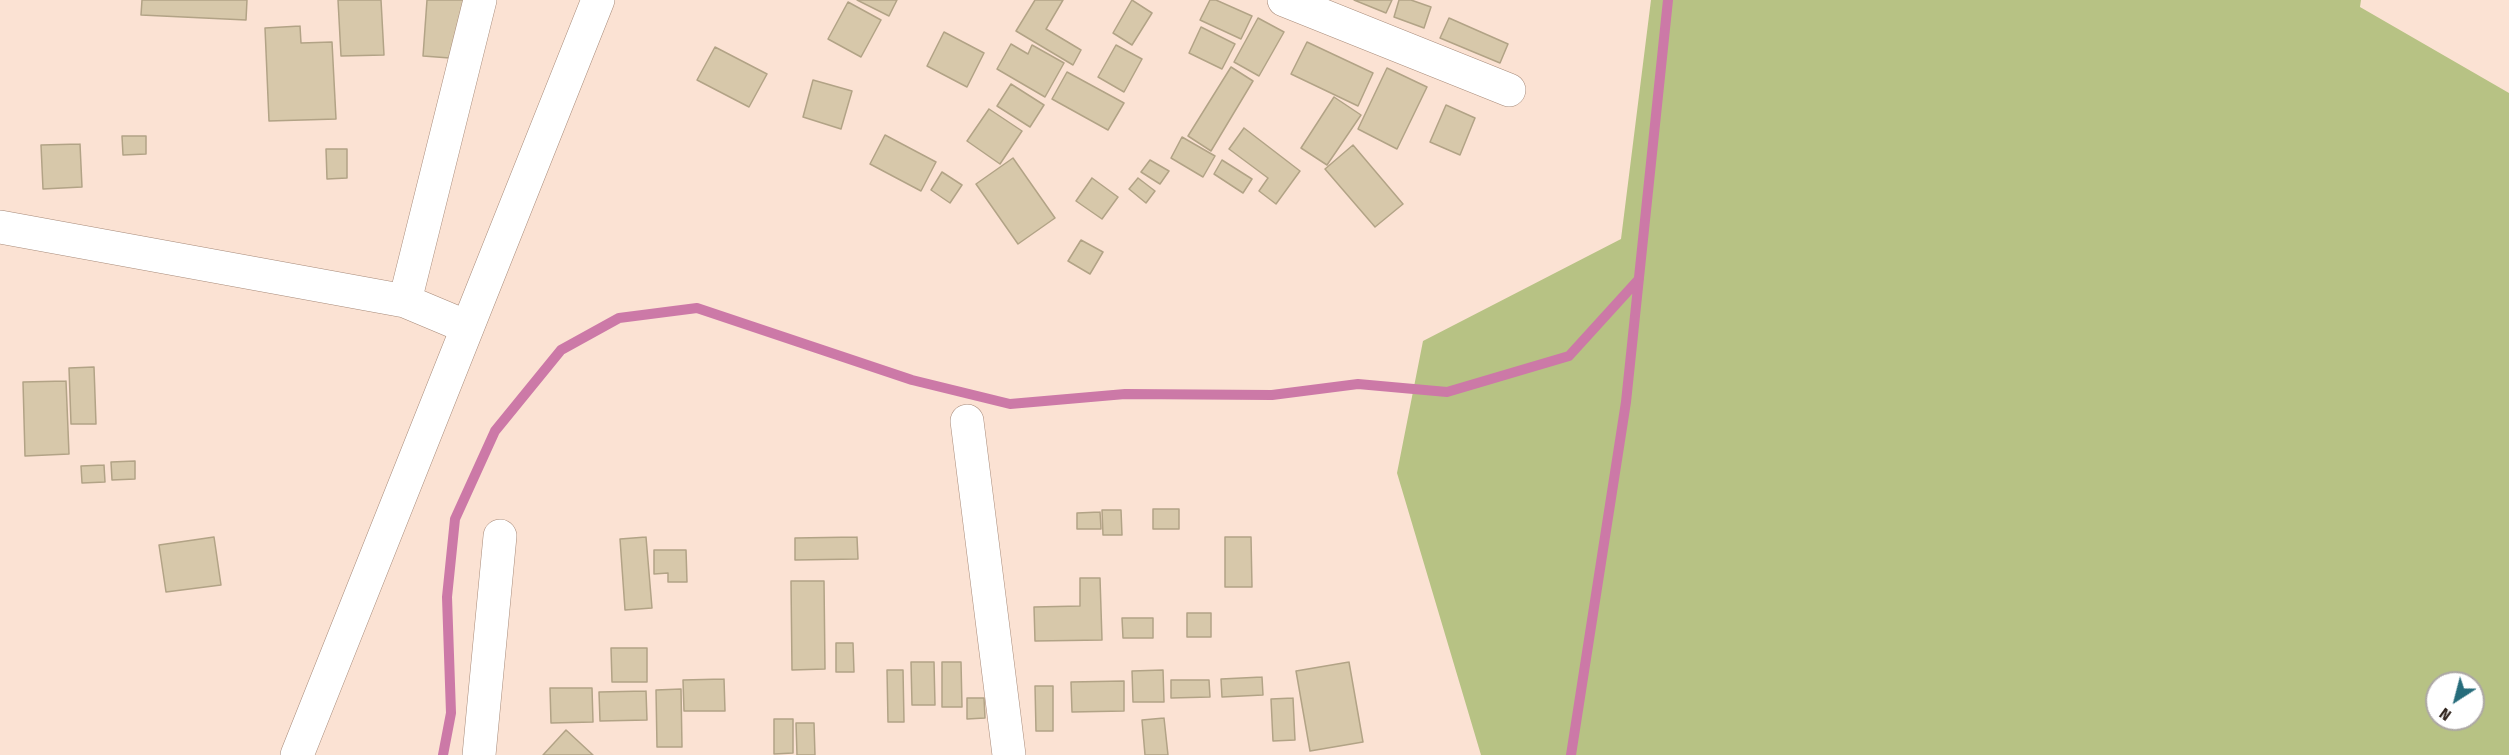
<!DOCTYPE html>
<html>
<head>
<meta charset="utf-8">
<style>
	body { margin:0 }
	#map { position:relative; width:2509px; height:755px; overflow:hidden; background:#fbe2d3; font-family:"Fira Sans Condensed",sans-serif }
	canvas { display:block }
	.north { position:absolute; left:2425px; top:671px; width:60px; height:60px; box-sizing:border-box; background:#fff; border:2px solid #aca7a4; border-radius:50%; rotate:216deg; font-size:16px; font-weight:700; line-height:24px; text-align:center; color:#2f231c }
	.north::after { content:''; display:block; margin:auto; width:21px; height:27px; background:#266c7b; clip-path:polygon(50% 0,100% 100%,50% 72%,0 100%) }
</style>
</head>
<body>
<div id="map">
<canvas width="2509" height="755"></canvas>
<div class="north">N</div>
</div>
<script>
const ctx = document.querySelector('canvas').getContext('2d');
ctx.lineJoin = 'round';
function paint(path, color) { ctx.fillStyle = color; ctx.fill(path, 'evenodd'); }
const toPath = rows => new Path2D(rows.map(r => 'M' + r).join(''));
function trace(path, color, width, dash) { ctx.strokeStyle = color; ctx.lineWidth = width; ctx.lineCap = dash ? 'butt' : 'round'; ctx.setLineDash(dash || []); ctx.stroke(path); }
paint(toPath([
	[1651,0,2361,0,2360,7,2509,93,2509,755,1481,755,1397,473,1423,341,1621,239],
	[2437,683,2473,683,2473,719,2437,719]
]), '#b7c284');
trace(toPath([
	[443,755,451,713,447,597,455,519,495,431,561,350,619,318,697,308,912,380,1010,404,1125,394,1272,395,1358,384,1447,392,1569,356,1639,279],
	[1571,755,1626,402,1668,0]
]), '#cc79a7', 10);
const building = toPath([
	[142,0,247,0,246,20,141,15,142,0],
	[338,0,381,0,384,55,341,56,338,0],
	[427,0,479,0,463,59,423,56,427,0],
	[857,0,897,0,889,16,857,0],
	[1035,0,1063,0,1046,29,1081,50,1073,65,1016,31,1035,0],
	[1132,0,1152,13,1132,45,1113,33,1132,0],
	[1210,0,1216,0,1252,16,1241,39,1200,20,1210,0],
	[1354,0,1392,0,1386,13,1354,0],
	[1399,0,1411,0,1431,7,1424,28,1394,17,1399,0],
	[848,2,881,20,861,57,828,39,848,2],
	[1258,18,1284,32,1259,76,1234,62,1258,18],
	[1449,18,1508,44,1500,63,1440,38,1449,18],
	[300,26,301,43,332,42,336,119,269,121,265,28,300,26],
	[1201,27,1235,44,1222,69,1189,53,1201,27],
	[944,32,984,53,967,87,927,66,944,32],
	[1307,42,1373,73,1358,106,1291,74,1307,42],
	[1011,44,1028,54,1032,45,1064,63,1045,97,997,69,1011,44],
	[1116,45,1142,59,1124,92,1098,77,1116,45],
	[715,47,767,74,749,107,697,80,715,47],
	[1231,67,1253,81,1211,151,1188,136,1231,67],
	[1387,68,1427,87,1397,149,1358,129,1387,68],
	[1067,72,1124,103,1108,130,1052,99,1067,72],
	[813,80,852,91,841,129,803,117,813,80],
	[1011,84,1044,105,1030,127,997,106,1011,84],
	[1334,97,1361,115,1327,165,1301,148,1334,97],
	[1446,105,1475,118,1460,155,1430,142,1446,105],
	[989,109,1022,131,1000,164,967,141,989,109],
	[1244,128,1300,171,1276,204,1259,191,1268,178,1229,149,1244,128],
	[885,135,936,162,921,191,870,164,885,135],
	[122,136,146,136,146,154,123,155,122,136],
	[1182,137,1215,156,1203,177,1171,158,1182,137],
	[80,144,82,187,43,189,41,145,80,144],
	[1353,145,1403,204,1375,227,1325,169,1353,145],
	[326,149,347,149,347,178,327,179,326,149],
	[1013,158,1055,218,1018,244,976,184,1013,158],
	[1150,160,1169,171,1160,184,1141,172,1150,160],
	[1222,160,1252,179,1243,193,1214,174,1222,160],
	[942,172,962,185,950,203,931,190,942,172],
	[1092,178,1118,197,1102,219,1076,201,1092,178],
	[1138,178,1155,191,1146,203,1129,189,1138,178],
	[1081,240,1103,252,1090,274,1068,261,1081,240],
	[94,367,96,424,71,424,69,368,94,367],
	[66,381,69,454,25,456,23,382,66,381],
	[135,461,135,479,112,480,111,462,135,461],
	[104,465,105,482,82,483,81,466,104,465],
	[1153,509,1179,509,1179,529,1153,529,1153,509],
	[1102,510,1121,510,1122,535,1103,535,1102,510],
	[1100,512,1101,529,1077,529,1077,513,1100,512],
	[214,537,221,585,166,592,159,545,214,537],
	[646,537,652,608,625,610,620,539,646,537],
	[857,537,858,559,795,560,795,538,857,537],
	[1225,537,1251,537,1252,587,1225,587,1225,537],
	[654,550,686,550,687,582,668,582,668,573,654,574,654,550],
	[1080,578,1100,578,1102,640,1035,641,1034,607,1080,606,1080,578],
	[791,581,824,581,825,669,792,670,791,581],
	[1187,613,1211,613,1211,637,1187,637,1187,613],
	[1122,618,1153,618,1153,638,1123,638,1122,618],
	[836,643,853,643,854,672,836,672,836,643],
	[611,648,647,648,647,682,612,682,611,648],
	[911,662,934,662,935,705,912,705,911,662],
	[942,662,961,662,962,707,942,707,942,662],
	[1349,662,1363,742,1310,751,1296,671,1349,662],
	[887,670,903,670,904,722,888,722,887,670],
	[1163,670,1164,702,1133,702,1132,671,1163,670],
	[1262,677,1263,695,1222,697,1221,679,1262,677],
	[724,679,725,711,684,711,683,680,724,679],
	[1171,680,1209,680,1210,697,1171,698,1171,680],
	[1124,681,1124,711,1072,712,1071,682,1124,681],
	[1035,686,1053,686,1053,731,1036,731,1035,686],
	[550,688,592,688,593,722,551,723,550,688],
	[681,689,682,747,657,747,656,690,681,689],
	[646,691,647,720,600,721,599,692,646,691],
	[967,698,984,698,985,718,967,719,967,698],
	[1293,698,1295,740,1273,741,1271,699,1293,698],
	[1164,718,1168,755,1145,755,1142,720,1164,718],
	[774,719,793,719,793,753,774,754,774,719],
	[796,723,814,723,815,755,797,755,796,723],
	[566,730,593,755,543,755,566,730]
]);
paint(building, '#d7c8aa');
trace(building, '#b2a386', 1.5);
const minor = toPath([
	[1284,0,1509,90],
	[0,227,405,301,467,327],
	[405,301,480,0],
	[967,421,1009,755],
	[479,755,500,536]
]);
const secondary = toPath([
	[297,755,598,0]
]);
trace(minor, '#a78a79', 34);
trace(secondary, '#a78a79', 34);
trace(minor, '#fff', 33);
trace(secondary, '#fff', 33);
</script>
</body>
</html>
